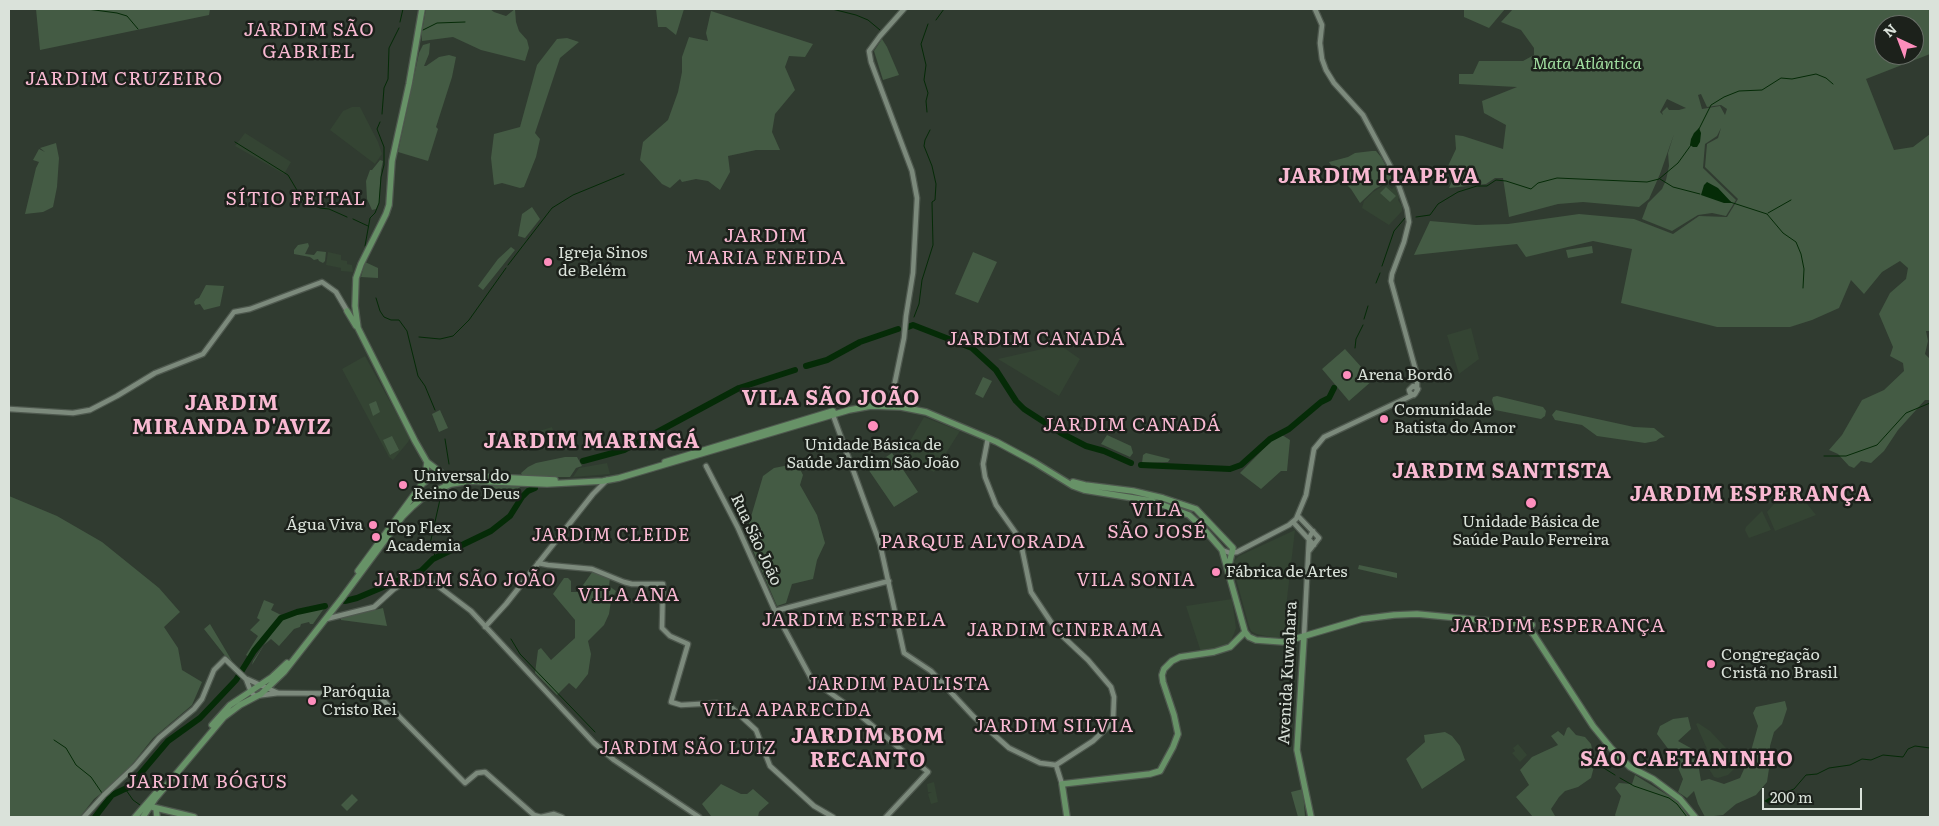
<!DOCTYPE html>
<html>
<head>
<meta charset="utf-8">
<style>
	body { margin:0 }
	#map { position:relative; width:1939px; height:826px; overflow:hidden; background:#303b30; font-family:Literata,serif }
	canvas { display:block }
	.frame { position:absolute; inset:0; border:10px solid #dae2da; pointer-events:none }
	.north { position:absolute; left:1874px; top:15px; width:50px; height:50px; box-sizing:border-box; background:#1c211b; border:1px solid #686e67; border-radius:50%; rotate:317deg; font-size:14px; font-weight:700; line-height:20px; text-align:center; color:#dae2da }
	.north::after { content:''; display:block; margin:auto; width:18px; height:22px; background:#fe8ebd; clip-path:polygon(50% 0,100% 100%,50% 72%,0 100%) }
	.scale { position:absolute; left:1762px; top:788px; width:100px; height:22px; box-sizing:border-box; border:2px solid #dae2da; border-top:0; padding-left:6px; font-size:15px; line-height:18px; white-space:nowrap; color:#dae2da; -webkit-text-stroke:4px #1c211b; paint-order:stroke }
</style>
</head>
<body>
<div id="map">
<canvas width="1939" height="826"></canvas>
<div class="frame"></div>
<div class="north">N</div>
<div class="scale">200 m</div>
</div>
<script>
const ctx = document.querySelector('canvas').getContext('2d');
ctx.lineJoin = 'round';
function paint(path, color) { ctx.fillStyle = color; ctx.fill(path, 'evenodd'); }
const toPath = rows => new Path2D(rows.map(r => 'M' + r).join(''));
function trace(path, color, width, dash) { ctx.strokeStyle = color; ctx.lineWidth = width; ctx.lineCap = dash ? 'butt' : 'round'; ctx.setLineDash(dash || []); ctx.stroke(path); }
function label(font, color, halo, rows, align = 'center') {
  ctx.font = font + ' Literata,serif'; ctx.lineWidth = 5; ctx.setLineDash([]); ctx.textBaseline = 'middle'; ctx.strokeStyle = halo; ctx.fillStyle = color; for (const [text, x, y, turn = 0] of rows) {
    ctx.save(); ctx.translate(x, y); ctx.rotate((+turn || 0) * Math.PI / 180); ctx.textAlign = isNaN(turn) ? turn : align; if (halo) ctx.strokeText(text, 0, 0); ctx.fillText(text, 0, 0); ctx.restore();
  }
}
paint(toPath([
	[352,107,360,107,378,142,382,154,375,164,330,130,343,111],
	[245,133,291,162,284,174,235,146],
	[1386,184,1392,189,1395,186,1399,197,1398,200,1402,206,1402,211,1389,225,1362,208,1364,201,1373,192],
	[328,252,341,255,341,260,347,261,347,264,352,265,353,272,341,271,341,268,326,265],
	[1471,328,1479,359,1459,374,1447,335],
	[1060,345,1080,359,1059,396,998,359],
	[365,356,410,438,408,442,393,460,389,457,342,369],
	[924,417,960,431,934,472,902,455],
	[552,427,555,437,536,442,533,433],
	[607,463,610,474,573,477,579,468],
	[1791,484,1816,515,1775,531,1767,512],
	[1762,511,1771,530,1749,538,1745,530,1746,527],
	[1295,530,1285,616,1300,618,1299,633,1275,638,1257,634,1251,631,1249,626,1234,571,1233,562,1239,556],
	[1232,599,1236,628,1231,641,1228,645,1216,650,1201,652,1186,606],
	[1698,723,1710,731,1740,763,1728,775,1718,778,1714,777,1709,769,1714,765,1696,724],
	[1518,744,1527,755,1520,762,1512,753,1515,751,1513,748],
	[934,782,938,802,931,804,928,794,932,792,928,792,927,784]
]), '#344433');
paint(toPath([
	[36,9,210,9,209,15,40,50],
	[426,9,490,9,494,12,506,16,515,9,516,22,519,31,527,40,529,48,525,61,481,50,453,37,422,41,421,30,423,26],
	[656,9,684,9,676,35,666,27,658,27],
	[1464,9,1505,9,1489,28,1464,17],
	[1513,9,1930,9,1930,54,1866,79,1894,150,1913,147,1930,134,1930,331,1926,331,1928,341,1925,354,1930,359,1930,400,1925,400,1898,430,1884,451,1871,463,1861,461,1854,468,1849,466,1838,454,1829,450,1842,435,1862,400,1884,390,1904,371,1903,363,1890,356,1893,347,1879,314,1890,293,1906,279,1908,268,1900,261,1882,272,1864,294,1851,280,1839,308,1812,320,1790,327,1717,327,1621,303,1632,249,1593,241,1526,257,1517,244,1414,255,1430,221,1476,225,1508,224,1579,214,1634,219,1673,234,1699,216,1727,217,1738,199,1705,167,1707,144,1718,138,1721,128,1717,136,1705,144,1703,168,1736,200,1726,216,1712,213,1698,215,1672,231,1642,219,1648,203,1662,189,1666,180,1669,166,1668,153,1674,134,1660,174,1649,199,1639,207,1583,202,1558,204,1509,217,1503,178,1495,178,1486,184,1449,188,1457,170,1448,166,1456,149,1455,135,1463,136,1503,149,1506,125,1484,113,1482,101,1517,87,1459,84,1459,74,1473,74,1479,61,1523,61,1534,55,1534,48,1521,30,1501,22],
	[1884,25,1914,25,1914,55,1884,55],
	[1701,94,1707,107,1721,105,1727,109,1725,115,1720,106,1702,109,1698,95],
	[1667,99,1686,108,1679,110,1669,110,1667,107,1662,112,1663,115,1660,112],
	[711,11,813,44,805,57,789,56,785,67,795,90,775,114,772,132,780,150,756,150,728,156,730,172,720,190,708,181,696,179,682,182,680,179,670,188,662,184,640,160,643,142,668,120,678,92,682,72,682,57,689,37,708,41,706,33],
	[567,38,579,42,560,58,535,133,540,139,536,157,524,187,520,188,502,183,494,185,491,158,494,134,520,127,537,65,557,39],
	[882,39,887,47,899,75,883,80,874,51],
	[430,43,429,54,424,66,426,66,439,57,449,55,456,57,452,77,436,127,438,129,428,161,398,152,419,53,423,45],
	[56,143,59,158,57,187,53,207,43,212,25,214,36,168,39,162,33,160,39,149,45,152,40,148],
	[1372,151,1376,151,1381,157,1393,179,1375,189,1360,203,1351,189,1338,176,1329,162,1348,157,1355,153],
	[380,160,383,161,381,170,379,203,376,209,372,210,367,199,366,181,370,170,372,170],
	[1386,187,1396,196,1390,202,1380,193],
	[532,207,540,219,525,238,518,236,522,214],
	[308,243,309,246,305,254,314,255,317,251,326,252,325,261,323,263,319,261,318,259,314,260,310,257,294,254,294,250,298,245],
	[1592,246,1593,253,1568,258,1566,250],
	[511,247,515,250,483,290,478,286,498,259],
	[973,252,997,262,978,303,955,294],
	[365,262,378,268,378,278,361,277],
	[206,285,224,286,220,306,204,310,200,304,195,305,194,302,196,299,199,298],
	[1345,349,1373,380,1349,401,1322,369],
	[983,377,992,381,983,398,975,394],
	[1497,396,1543,407,1546,411,1545,416,1541,419,1495,410,1492,400,1493,397],
	[376,401,380,412,373,416,369,404],
	[440,410,448,428,439,432,432,414],
	[1556,410,1634,427,1654,428,1665,437,1660,438,1656,441,1645,443,1597,436,1582,425,1555,420,1552,415],
	[1279,433,1290,440,1287,471,1281,471,1261,489,1240,473],
	[1107,435,1131,446,1133,453,1130,457,1101,444],
	[392,436,399,450,390,455,383,440],
	[892,453,918,492,894,507,868,469],
	[1146,453,1170,459,1168,462,1142,463,1143,455],
	[565,457,577,457,582,466,576,468,570,477,523,477,521,473,528,467,536,463],
	[789,465,798,465,803,475,800,485,817,515,825,543,817,560,813,579,792,584,786,603,777,606,749,541,748,527,763,476,774,468],
	[491,483,523,485,515,491,504,493,493,487],
	[9,496,57,516,102,542,159,588,180,612,164,627,178,648,182,670,202,682,192,705,153,738,122,777,94,799,80,817,9,817],
	[1359,565,1397,573,1397,578,1358,569],
	[593,571,610,578,609,586,616,591,611,601,609,614,604,625,588,641,591,654,588,674,576,689,569,683,557,695,535,673,538,650,541,648,551,660,575,638,575,620,553,594,564,578,568,578,571,581,571,592,578,592],
	[264,600,274,604,271,610,281,615,249,657,246,655,258,636,250,630,260,620,257,618],
	[325,607,313,624,310,624,309,622,301,624,300,627,294,629,279,646,271,639,264,645,252,665,253,661,281,620,301,612],
	[383,608,387,626,341,620,341,618],
	[210,624,232,661,230,662,204,629],
	[1785,701,1787,709,1782,724,1774,732,1770,746,1770,762,1767,782,1756,795,1736,804,1723,815,1705,817,1698,804,1694,791,1687,798,1678,792,1683,779,1672,754,1657,734,1660,726,1673,719,1688,717,1691,729,1678,741,1696,751,1701,781,1709,779,1724,784,1740,778,1749,758,1758,726,1753,713,1756,707],
	[1569,727,1576,735,1585,737,1591,744,1595,763,1591,778,1578,787,1565,791,1559,797,1551,809,1555,816,1554,817,1533,817,1516,797,1529,785,1520,770,1532,757,1558,745,1551,736,1558,731,1564,736,1567,728],
	[1445,732,1452,736,1460,746,1465,760,1422,789,1406,759,1425,742,1424,735],
	[1635,775,1679,802,1689,817,1616,817,1615,815,1621,796,1615,788,1619,783,1632,784],
	[721,784,741,794,747,794,753,789,769,803,759,812,758,817,711,816,702,804],
	[1303,789,1305,817,1298,817,1291,792],
	[352,794,358,800,347,811,341,805]
]), '#445b44');
paint(toPath([
	[1699,128,1701,133,1700,142,1697,147,1693,147,1690,145,1691,139,1694,133],
	[1707,182,1718,188,1732,203,1724,203,1701,195,1704,185],
	[1777,793,1786,796,1780,804,1772,805,1764,801]
]), '#052b07');
trace(toPath([
	[87,9,117,13,127,16,138,29],
	[832,9,856,15,868,20,880,30],
	[936,20,944,9],
	[400,22,403,9],
	[423,30,437,23,465,22],
	[927,112,926,101,928,93,924,80,926,65,921,44,928,24],
	[382,114,384,88,388,79,389,48,399,28],
	[1699,129,1711,105,1724,97,1739,91,1762,90,1781,78,1792,79,1816,74,1826,78,1833,84],
	[235,142,288,175,304,202,320,208,329,209,347,217],
	[1660,179,1673,187,1700,194],
	[1730,202,1767,214,1783,233,1796,242,1801,254,1804,269,1803,288],
	[1768,213,1791,200],
	[1416,217,1430,215,1438,204,1458,192,1477,186,1487,186,1496,180,1506,181,1531,189,1538,183,1557,178,1647,182,1659,179,1678,163,1691,145],
	[353,219,368,226],
	[365,246,370,218,375,213,379,203,381,177,384,165,384,147,377,129,380,122],
	[508,265,552,208,573,195,624,174],
	[1382,266,1394,231,1405,218],
	[1376,283,1380,273],
	[376,298,380,311,384,317,391,320,399,320,407,331,418,376,425,386,435,410],
	[914,317,919,304,922,280,933,245,932,202,935,200,936,184,932,166,924,146,925,140,930,130],
	[1364,319,1368,306],
	[419,337,440,339,453,336,469,320,506,268],
	[1355,348,1356,339,1363,325],
	[445,439,449,464],
	[1824,456,1846,456,1877,445,1906,413,1930,403],
	[436,558,430,544,441,495],
	[511,639,520,654,595,732],
	[54,740,66,748,76,765,91,777,102,793],
	[1594,765,1599,765,1615,775],
	[1620,778,1634,786,1669,798,1677,804,1687,817],
	[126,790,133,800,140,805],
	[1781,794,1794,789,1806,775,1817,774,1829,768,1850,765,1862,759,1871,760,1883,755,1903,757,1908,749,1915,746,1930,748],
	[106,797,108,800]
]), '#052b07', 1);
trace(toPath([
	[908,327,913,325,972,348,996,370,1016,401,1024,409,1061,433,1086,446,1104,451,1131,463],
	[806,366,827,360,860,342,898,329],
	[583,461,624,450,739,388,795,370],
	[1141,465,1230,469,1241,465,1270,439,1289,429,1321,402,1329,398,1334,388],
	[345,601,357,598,421,571,433,559,491,531,510,516,522,497,528,491,535,488],
	[95,817,112,795,129,787,168,741,200,718,236,680,254,651,281,618,297,612,325,606]
]), '#052b07', 6);
const minor = toPath([
	[1315,9,1322,25,1320,43,1322,59,1326,70,1334,83,1363,115,1395,175,1407,209,1409,222,1404,242,1392,274,1391,281,1417,375,1417,388],
	[890,406,904,338,906,316,913,273,917,198,912,171,871,62,869,51,880,36,904,9],
	[9,409,73,413,90,410,117,396,155,373,203,354,234,312,250,309,322,282,336,292,346,309],
	[833,415,880,544,904,653,931,671,973,716,1009,748,1040,763,1056,765,1093,741,1113,722,1114,697,1111,687,1088,660,1057,631,1031,592,1020,539,996,505,985,477,983,464,988,438],
	[706,466,738,528,775,611,812,680,850,707,928,772,886,817],
	[1298,516,1319,538,1309,551],
	[1293,522,1314,545],
	[1222,550,1230,553,1237,552,1289,525,1296,519,1306,495,1314,449,1324,437,1415,394,1418,389,1413,386,1409,390,1410,393,1414,395],
	[538,563,548,565,592,569,624,582,632,584,663,584,662,628,670,636,688,644,671,702,681,705,717,703,731,707,756,730,770,766,814,806,833,817],
	[775,611,889,581],
	[326,619,374,607,394,589,402,584,426,581,434,583,471,611,594,743,614,760,699,817],
	[485,627,506,604,593,494,607,480],
	[1304,636,1309,538,1313,531],
	[247,679,278,693],
	[1056,765,1062,784],
	[84,817,104,795,135,766,159,738,194,709,202,699,214,670,225,659,246,679,251,692,255,696,279,693,377,694,465,783,477,773,485,772,534,815,541,817,554,814,562,817]
]);
const major = toPath([
	[422,9,409,84,392,161,389,205,386,214,361,264,356,278,355,306,358,328,415,441,427,462,448,478,447,484,444,487],
	[347,311,356,326],
	[665,462,833,411],
	[425,481,427,462],
	[1073,482,1085,485,1133,491,1163,498,1196,509,1233,548,1228,569],
	[358,571,422,484,430,478,445,475,555,480],
	[1524,620,1525,625,1534,635,1593,726,1611,748,1630,767,1653,779,1680,799,1695,817],
	[1304,636,1297,750,1311,817],
	[212,725,230,705,272,677,287,663],
	[148,806,194,817],
	[156,808,157,817],
	[135,817,155,794],
	[143,817,155,799,224,717,240,705,261,694,284,672,342,598,402,517,412,507,426,495,451,484,470,481,547,484,603,481,619,478,849,410,871,406,901,407,926,412,997,442,1034,462,1073,486,1084,490,1152,501,1189,515,1202,527,1222,550,1245,632,1249,637,1256,640,1284,642,1362,619,1394,615,1417,614,1532,625],
	[1067,817,1062,784,1150,774,1160,771,1173,747,1178,734,1174,715,1163,682,1162,675,1164,669,1172,661,1180,657,1214,652,1230,647,1245,632]
]);
trace(minor, '#4e584e', 7);
trace(major, '#4e584e', 8);
trace(minor, '#7c8a7c', 4.5);
trace(major, '#679267', 5.5);
for (const [x, y, r, color] of [
	[548,262,5,"#fe8ebd"],
	[1347,375,5,"#fe8ebd"],
	[1384,419,5,"#fe8ebd"],
	[873,426,6,"#fe8ebd"],
	[403,485,5,"#fe8ebd"],
	[1531,503,6,"#fe8ebd"],
	[373,525,5,"#fe8ebd"],
	[376,537,5,"#fe8ebd"],
	[1216,572,5,"#fe8ebd"],
	[1711,664,5,"#fe8ebd"],
	[312,701,5,"#fe8ebd"]
]) { const dot = new Path2D(); dot.arc(x, y, r, 0, 2 * Math.PI); ctx.fillStyle = color; ctx.fill(dot); trace(dot, '#1c211b', 2); }
label('italic 16px', '#a2dfa1', '#1c211b', [
	["Mata Atlântica",1587,64]
]);
label('16px', '#dae2da', '#1c211b', [
	["Igreja Sinos",558,253],
	["de Belém",558,271],
	["Arena Bordô",1357,375],
	["Comunidade",1394,410],
	["Batista do Amor",1394,428],
	["Unidade Básica de",873,445,"center"],
	["Saúde Jardim São João",873,463,"center"],
	["Universal do",413,476],
	["Reino de Deus",413,494],
	["Unidade Básica de",1531,522,"center"],
	["Saúde Paulo Ferreira",1531,540,"center"],
	["Água Viva",363,525,"right"],
	["Top Flex",386,528],
	["Academia",386,546],
	["Fábrica de Artes",1226,572],
	["Congregação",1721,655],
	["Cristã no Brasil",1721,673],
	["Paróquia",322,692],
	["Cristo Rei",322,710]
], 'left');
label('16px', '#dae2da', '#1c211b', [
	["Rua São João",756,540,65],
	["Avenida Kuwahara",1288,673,-87]
]);
ctx.letterSpacing = '1px';
label('18px', '#f9b9d2', '#1c211b', [
	["JARDIM CLEIDE",611,536],
	["JARDIM SÃO JOÃO",465,581],
	["VILA SONIA",1136,581],
	["JARDIM CINERAMA",1065,631],
	["JARDIM PAULISTA",899,685],
	["VILA APARECIDA",787,711],
	["JARDIM SÃO LUIZ",688,749]
]);
ctx.letterSpacing = '0px';
ctx.letterSpacing = '1px';
label('19px', '#f9b9d2', '#1c211b', [
	["JARDIM SÃO",309,30],
	["GABRIEL",309,52],
	["JARDIM CRUZEIRO",124,79],
	["SÍTIO FEITAL",296,199],
	["JARDIM",766,236],
	["MARIA ENEIDA",766,258],
	["JARDIM CANADÁ",1036,339],
	["JARDIM CANADÁ",1132,425],
	["VILA",1157,510],
	["SÃO JOSÉ",1157,532],
	["PARQUE ALVORADA",983,542],
	["VILA ANA",629,595],
	["JARDIM ESTRELA",854,620],
	["JARDIM ESPERANÇA",1558,626],
	["JARDIM SILVIA",1054,726],
	["JARDIM BÓGUS",207,782]
]);
ctx.letterSpacing = '0px';
ctx.letterSpacing = '1px';
label('bold 21px', '#f9b9d2', '#1c211b', [
	["JARDIM ITAPEVA",1379,177],
	["VILA SÃO JOÃO",831,399],
	["JARDIM",232,404],
	["MIRANDA D'AVIZ",232,428],
	["JARDIM MARINGÁ",592,442],
	["JARDIM SANTISTA",1502,472],
	["JARDIM ESPERANÇA",1751,495],
	["JARDIM BOM",868,737],
	["RECANTO",868,761],
	["SÃO CAETANINHO",1687,760]
]);
ctx.letterSpacing = '0px';
</script>
</body>
</html>
